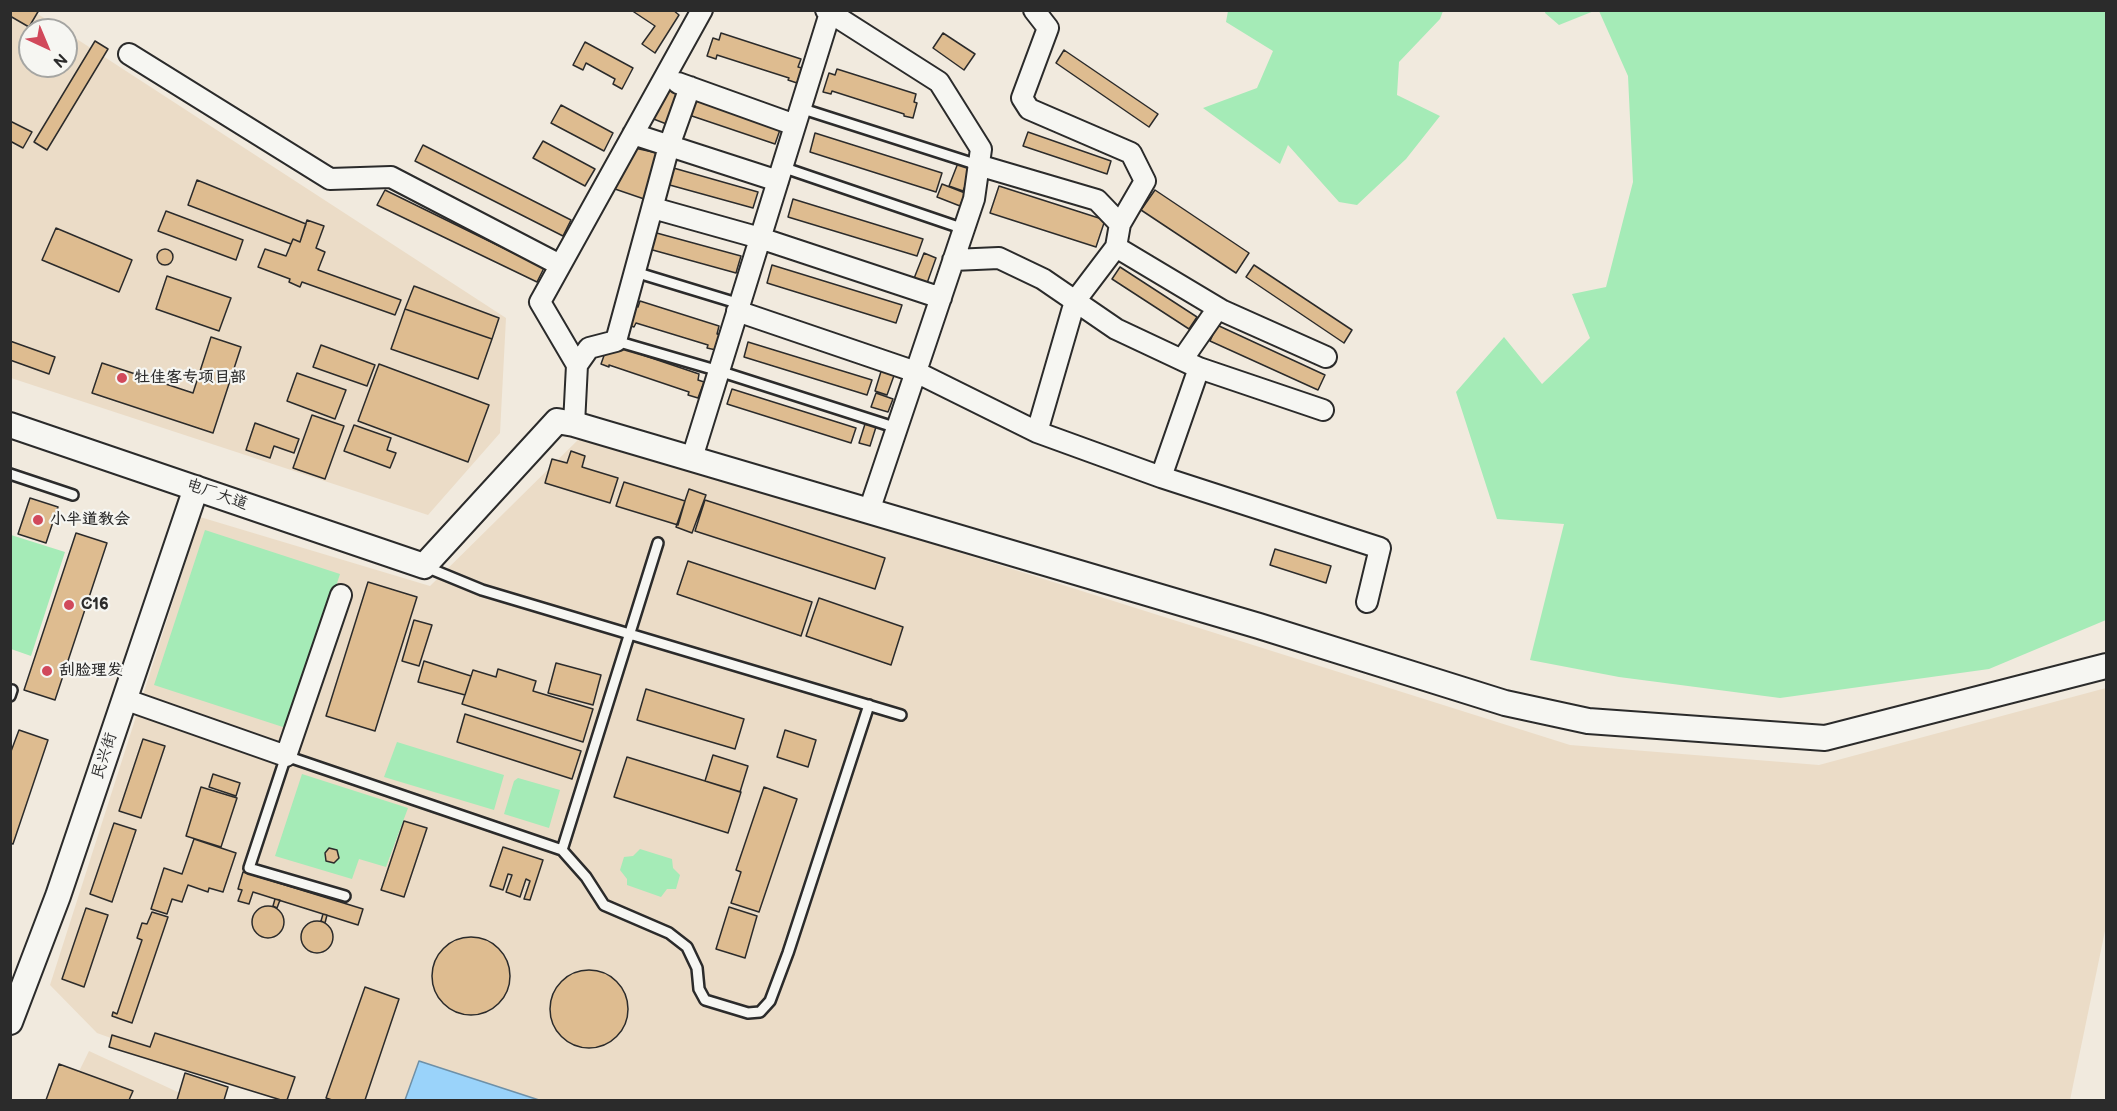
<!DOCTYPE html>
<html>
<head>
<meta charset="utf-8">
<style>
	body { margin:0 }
	#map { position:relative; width:2117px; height:1111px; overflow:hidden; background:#f1eade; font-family:"Balsamiq Sans",sans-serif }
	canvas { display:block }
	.frame { position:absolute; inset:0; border:12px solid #2b2b2b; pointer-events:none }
	.north { position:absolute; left:18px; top:18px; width:60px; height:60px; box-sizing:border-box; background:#f6f6f2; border:2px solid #a5a5a2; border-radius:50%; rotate:136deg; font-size:16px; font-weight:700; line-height:24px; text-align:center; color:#2b2b2b }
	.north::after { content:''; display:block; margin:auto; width:21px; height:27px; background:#d1495b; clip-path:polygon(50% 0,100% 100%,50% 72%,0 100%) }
</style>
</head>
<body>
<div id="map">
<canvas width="2117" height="1111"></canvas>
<div class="frame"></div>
<div class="north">N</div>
</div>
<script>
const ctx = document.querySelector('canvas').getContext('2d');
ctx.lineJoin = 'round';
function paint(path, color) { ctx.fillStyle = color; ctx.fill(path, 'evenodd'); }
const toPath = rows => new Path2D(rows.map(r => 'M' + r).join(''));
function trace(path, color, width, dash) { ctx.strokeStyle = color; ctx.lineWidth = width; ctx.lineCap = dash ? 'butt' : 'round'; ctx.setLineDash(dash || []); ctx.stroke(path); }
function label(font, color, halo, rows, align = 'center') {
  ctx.font = font + ' "Balsamiq Sans","LXGW WenKai TC",sans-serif'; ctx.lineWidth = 4.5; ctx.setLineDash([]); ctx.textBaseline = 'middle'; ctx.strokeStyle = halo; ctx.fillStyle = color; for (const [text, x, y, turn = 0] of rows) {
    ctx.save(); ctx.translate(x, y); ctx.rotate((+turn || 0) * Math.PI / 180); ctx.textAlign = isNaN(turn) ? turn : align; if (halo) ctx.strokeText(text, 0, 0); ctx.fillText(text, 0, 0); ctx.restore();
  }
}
paint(toPath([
	[11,11,33,11,63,30,30,30,30,66,66,66,66,32,506,318,500,433,428,515,11,378],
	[584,434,1570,745,1819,765,2106,688,2106,926,2070,1100,282,1100,97,1033,50,985,200,517,430,586],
	[89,1051,195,1100,65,1100]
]), '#ebdcc7');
paint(toPath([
	[1546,10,1594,10,1594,11,1559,25,1545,13],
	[1228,11,1443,11,1440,19,1399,62,1397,95,1440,116,1406,159,1357,205,1339,202,1288,145,1280,164,1203,108,1257,88,1273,51,1226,22],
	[1599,11,2106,11,2106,620,1989,669,1780,698,1619,677,1530,660,1564,524,1497,519,1456,392,1504,337,1542,384,1590,338,1572,294,1606,287,1633,182,1628,76],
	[205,530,340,574,289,729,154,685],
	[11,535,65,552,31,656,11,649],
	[397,742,504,775,494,810,384,777],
	[302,774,408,808,386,867,359,859,352,879,275,856],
	[518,778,560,790,549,828,504,814,514,781],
	[640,849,672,859,673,868,680,875,676,889,667,889,661,897,627,885,627,879,620,870,624,857,633,856]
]), '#a5ebb7');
const water = toPath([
	[419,1061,539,1100,405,1100,419,1061]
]);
paint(water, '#9ad3fa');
trace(water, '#6e90a7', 1.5);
const building = toPath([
	[10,10,39,10,29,27,10,16,10,10],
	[631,10,673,10,679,15,655,53,642,44,655,26,631,10],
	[721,33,801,59,798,67,802,68,797,83,788,80,789,78,717,55,716,59,707,56,713,38,719,40,721,33],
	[943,33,975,54,964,70,933,48,943,33],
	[95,41,108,49,47,150,34,142,95,41],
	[585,42,633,68,622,89,613,84,615,79,586,63,583,70,573,65,585,42],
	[1064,50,1158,114,1149,127,1056,63,1064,50],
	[837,69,916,94,914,102,917,103,913,118,904,116,904,114,832,91,831,94,823,92,829,73,835,75,837,69],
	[663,86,681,92,669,125,651,118,663,86],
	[694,99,781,127,775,144,689,115,694,99],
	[561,105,613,133,604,151,551,123,561,105],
	[10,121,32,132,23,148,10,141,10,121],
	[1028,132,1111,161,1107,174,1023,146,1028,132],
	[815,133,942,173,936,192,810,152,815,133],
	[543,141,595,169,585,186,533,158,543,141],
	[423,145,571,220,563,236,415,161,423,145],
	[630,147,662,154,650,201,612,188,630,147],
	[958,163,972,169,963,191,949,186,958,163],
	[670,167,758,192,753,208,666,184,670,167],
	[197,180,306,224,300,242,293,239,291,244,188,205,197,180],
	[942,184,965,193,960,206,937,197,942,184],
	[999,186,1105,220,1096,247,990,213,999,186],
	[385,190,544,268,537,282,377,205,385,190],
	[1155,190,1249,253,1236,273,1141,210,1155,190],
	[793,199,923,239,917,256,788,217,793,199],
	[166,211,243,240,236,260,158,231,166,211],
	[307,220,324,226,316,248,325,252,318,270,401,300,395,315,302,282,300,287,289,282,290,279,258,267,265,249,286,256,293,239,300,242,307,220],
	[56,228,132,260,119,292,42,260,56,228],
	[653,232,741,256,736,273,649,249,653,232],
	'157 257a8 8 0 1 1 16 0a8 8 0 1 1-16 0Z',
	[924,253,936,258,926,286,913,281,924,253],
	[772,265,902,305,896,323,767,283,772,265],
	[1254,265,1352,330,1344,343,1246,277,1254,265],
	[1120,267,1197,317,1189,329,1112,279,1120,267],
	[167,276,231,298,219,331,156,309,167,276],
	[414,286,499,318,492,339,405,309,414,286],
	[640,301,719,326,717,334,721,335,716,350,707,348,708,345,636,323,634,327,626,324,632,305,638,307,640,301],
	[405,309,492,339,478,379,391,349,405,309],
	[1217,325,1325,375,1318,390,1210,341,1217,325],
	[211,337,241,347,213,433,92,393,102,363,193,393,211,337],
	[10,341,55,357,49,374,10,360,10,341],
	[748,342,872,380,867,395,744,357,748,342],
	[321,345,375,365,367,386,313,367,321,345],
	[613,345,699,374,698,380,704,382,698,398,688,395,689,392,609,365,609,367,601,364,606,350,613,345],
	[379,364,489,405,468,462,358,421,379,364],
	[883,365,896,370,887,395,875,391,883,365],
	[297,373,346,390,335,419,287,401,297,373],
	[732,389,856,428,851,443,727,404,732,389],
	[876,393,893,399,888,412,871,407,876,393],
	[312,415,344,426,325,479,293,468,312,415],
	[255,423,299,439,294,453,274,446,270,458,246,450,255,423],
	[865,424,876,427,870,446,859,443,865,424],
	[354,425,391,438,387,450,396,453,390,468,344,451,354,425],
	[571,451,585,456,582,467,618,478,610,503,545,483,552,459,567,463,571,451],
	[624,482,685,501,678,525,616,506,624,482],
	[689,489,706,495,692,533,676,527,689,489],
	[30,498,58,507,46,543,18,534,30,498],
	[705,500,885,558,875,589,695,531,705,500],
	[76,533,107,543,55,700,24,690,76,533],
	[1275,549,1331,566,1326,583,1270,565,1275,549],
	[688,561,812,602,801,636,677,594,688,561],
	[368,582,417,597,375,731,326,716,368,582],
	[819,598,903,627,891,665,806,636,819,598],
	[414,620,432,625,419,666,402,661,414,620],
	[424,661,471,676,465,695,418,682,424,661],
	[556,663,601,675,593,705,548,693,556,663],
	[498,669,536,681,533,691,593,709,583,742,462,704,473,670,496,677,498,669],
	[646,689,744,719,735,749,637,720,646,689],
	[465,714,581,751,572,779,457,742,465,714],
	[19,730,48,740,13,844,10,843,10,754,19,730],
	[785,730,816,740,808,767,777,757,785,730],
	[143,739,165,746,141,818,119,811,143,739],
	[713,755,748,766,740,792,705,781,713,755],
	[627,757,741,792,728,833,614,797,627,757],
	[213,774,240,783,236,796,209,787,213,774],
	[201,787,237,798,221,847,186,836,201,787],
	[764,787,797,799,759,912,731,903,741,872,736,870,764,787],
	[404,821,427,828,404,897,381,890,404,821],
	[114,823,136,830,112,902,90,894,114,823],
	[194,839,236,853,223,892,209,888,208,892,188,885,182,902,172,899,167,914,151,909,164,868,182,874,194,839],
	[503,847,543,860,530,900,524,899,530,881,526,879,520,897,506,892,512,875,508,874,503,890,490,886,503,847],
	[329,848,337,850,339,858,334,863,326,861,325,853,329,848],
	[243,872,363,909,358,925,253,892,249,904,238,901,242,890,238,889,243,872],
	[275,899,280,900,277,908,273,906,275,899],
	'252 922a16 16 0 1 1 32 0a16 16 0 1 1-32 0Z',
	[729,907,757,916,745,958,716,949,729,907],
	[86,908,108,915,84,987,62,979,86,908],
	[152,912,168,917,132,1023,112,1016,113,1012,117,1014,142,940,137,938,142,923,147,924,152,912],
	[323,914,327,915,325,923,321,921,323,914],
	'301 937a16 16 0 1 1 32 0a16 16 0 1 1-32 0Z',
	'432 976a39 39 0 1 1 78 0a39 39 0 1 1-78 0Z',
	'550 1009a39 39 0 1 1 78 0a39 39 0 1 1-78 0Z',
	[365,987,399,999,365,1100,332,1100,326,1098,365,987],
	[155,1033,295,1077,287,1100,281,1100,109,1047,112,1035,150,1047,155,1033],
	[59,1064,133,1091,129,1100,46,1100,59,1064],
	[185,1073,228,1087,224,1100,177,1100,185,1073]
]);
paint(building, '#debc90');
trace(building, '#2b2b2b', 1.5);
const service = toPath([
	[800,108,978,165],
	[782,167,964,229],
	[635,272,740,304],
	[616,341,719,371,897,428],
	[10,474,73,495],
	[426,567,482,590,901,715],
	[10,690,12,690,10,696],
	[562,850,658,543],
	[345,896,249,868,286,756,562,850,586,877,604,905,669,933,687,947,697,968,699,989,705,1000,748,1013,760,1012,770,1001,788,953,869,705]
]);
const minor = toPath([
	[826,10,939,82,981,149,974,199,869,511],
	[1034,10,1048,28,1022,98,1029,109,1131,153,1145,181,1120,224],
	[129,54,330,179,391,177,560,265],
	[678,83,795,125],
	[633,134,778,181],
	[978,165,1097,200,1120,224,1116,247,1223,311,1326,357],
	[653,208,760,238,941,298],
	[953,260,999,258,1043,279,1116,329,1199,368,1323,410],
	[737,311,916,372,1037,432,1161,477],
	[1182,360,1218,308],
	[577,365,589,348,616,341,669,146,690,87],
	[1199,368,1161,477,1380,548,1367,602],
	[574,424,577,365,540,302,702,10],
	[1037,432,1075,301,1116,247],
	[692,458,830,13],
	[124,699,286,756,341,595]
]);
const tertiary = toPath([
	[10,425,424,566,557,421,574,424,1259,626,1505,703,1588,721,1825,738,2106,666],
	[10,1022,58,896,196,488]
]);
trace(service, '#2b2b2b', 14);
trace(minor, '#2b2b2b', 24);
trace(tertiary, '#2b2b2b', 28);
trace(service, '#f6f6f2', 9);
trace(minor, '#f6f6f2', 20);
trace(tertiary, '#f6f6f2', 24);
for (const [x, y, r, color] of [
	[122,378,6,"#d1495b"],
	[38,520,6,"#d1495b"],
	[69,605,6,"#d1495b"],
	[47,671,6,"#d1495b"]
]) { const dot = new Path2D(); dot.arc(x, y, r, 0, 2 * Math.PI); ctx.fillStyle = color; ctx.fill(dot); trace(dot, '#f6f6f2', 2); }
label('bold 16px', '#2b2b2b', '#f6f6f2', [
	["牡佳客专项目部",134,378],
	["小半道教会",50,520],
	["C16",81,605],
	["刮脸理发",59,671]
], 'left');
label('16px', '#2b2b2b', '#f6f6f2', [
	["电厂大道",217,495,19],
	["民兴街",105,756,-72]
]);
</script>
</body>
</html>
